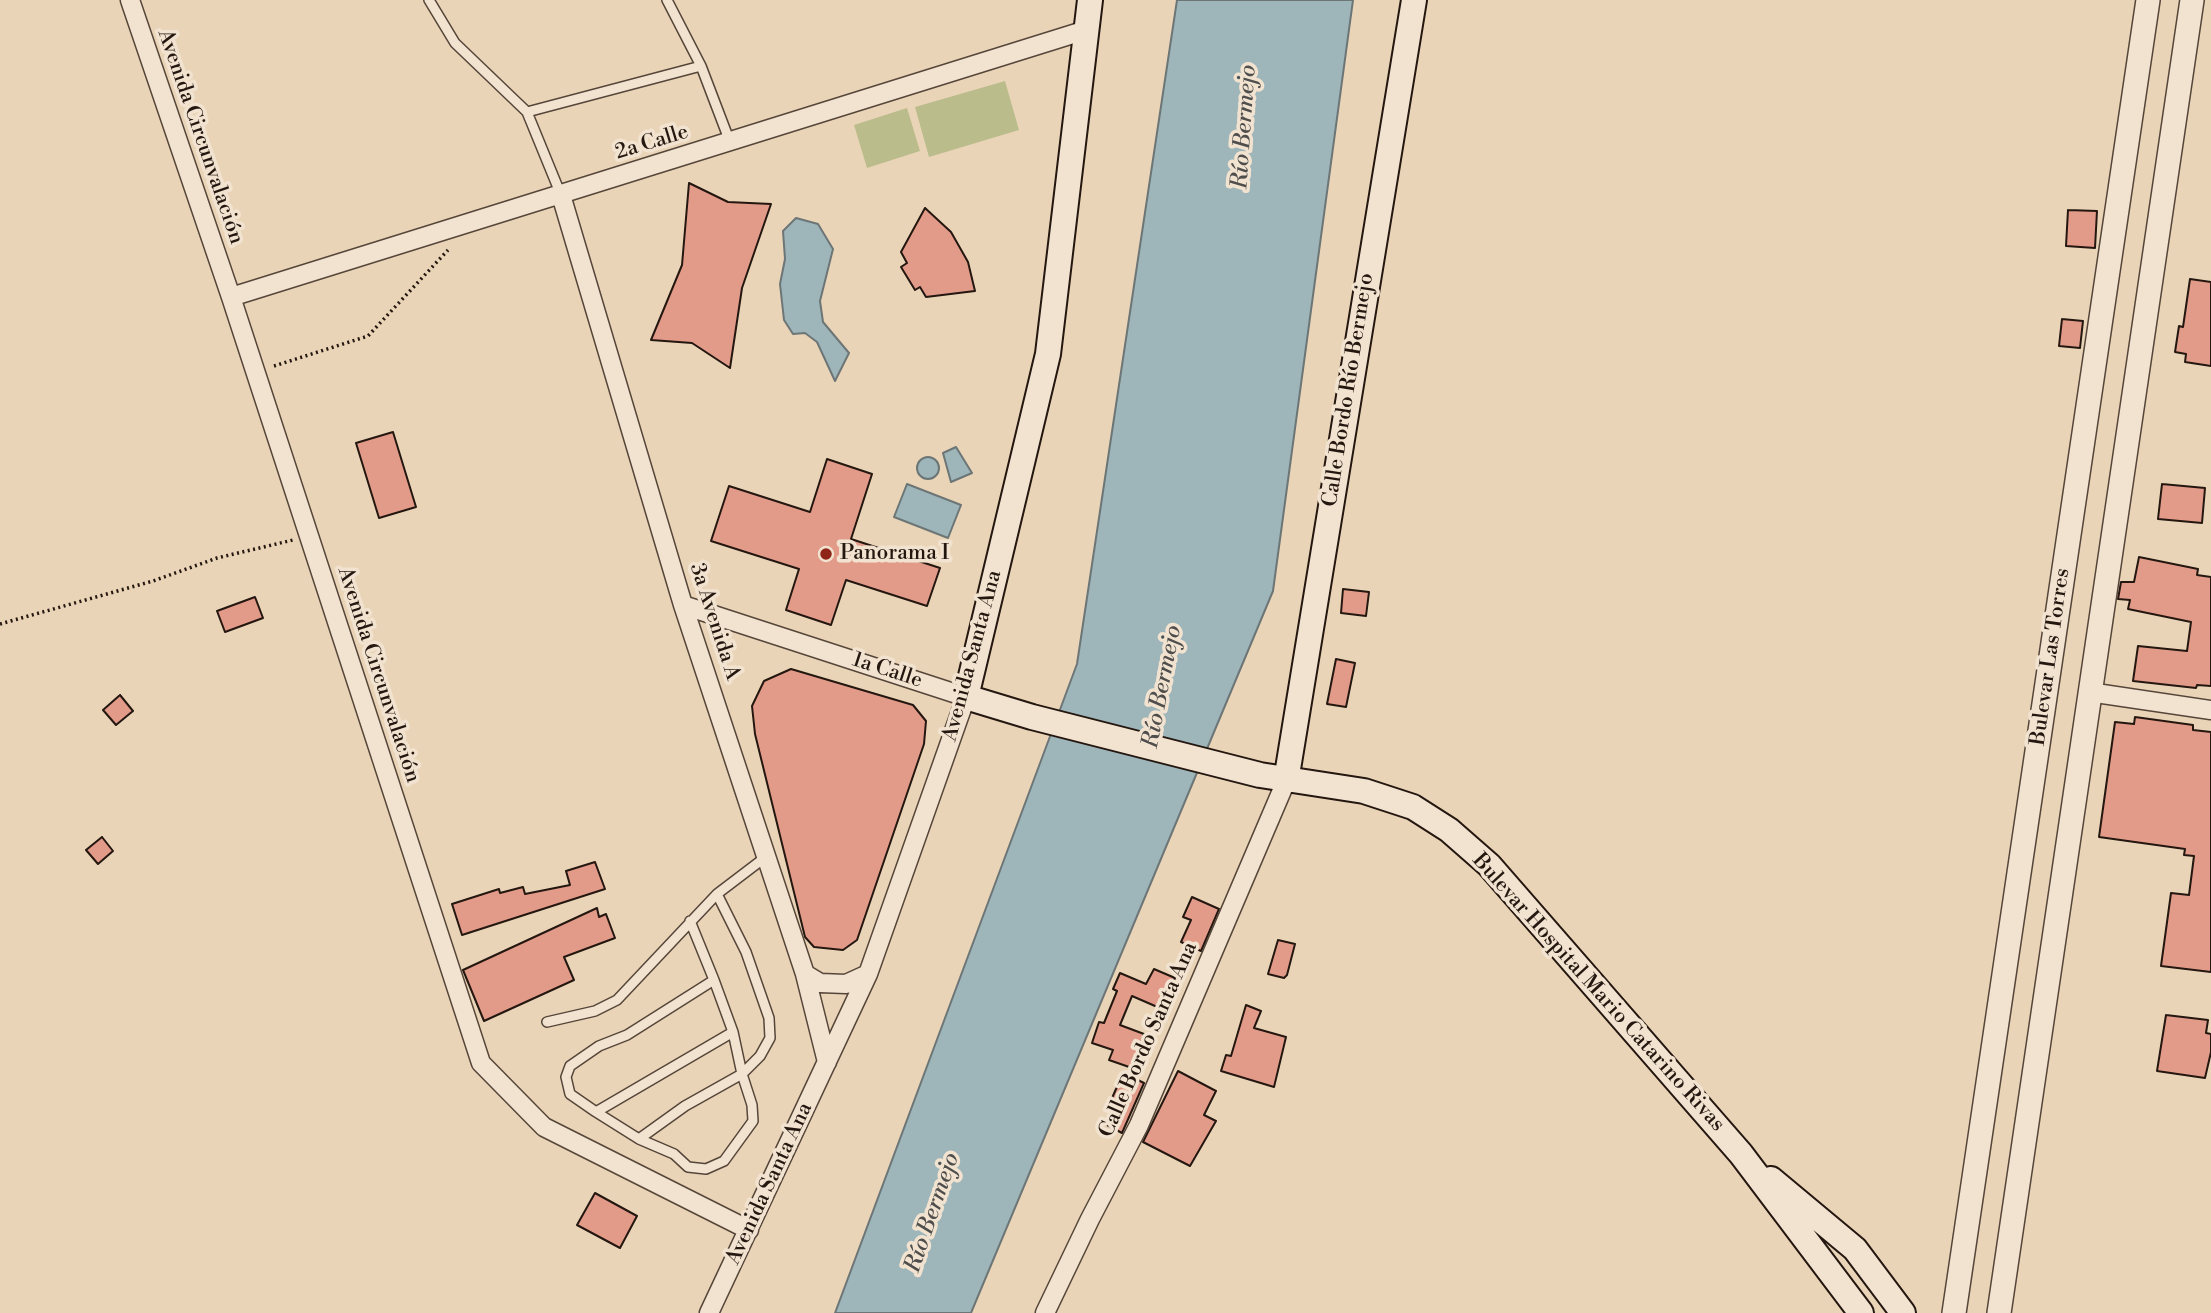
<!DOCTYPE html>
<html>
<head>
<meta charset="utf-8">
<style>
	body { margin:0 }
	canvas { display:block; background:#ead4b7 }
</style>
</head>
<body>
<canvas width="2211" height="1313"></canvas>
<script>
const ctx = document.querySelector('canvas').getContext('2d');
ctx.lineJoin = 'round';
function paint(path, color) { ctx.fillStyle = color; ctx.fill(path, 'evenodd'); }
const toPath = rows => new Path2D(rows.map(r => 'M' + r).join(''));
function trace(path, color, width, dash) { ctx.strokeStyle = color; ctx.lineWidth = width; ctx.lineCap = dash ? 'butt' : 'round'; ctx.setLineDash(dash || []); ctx.stroke(path); }
function label(font, color, halo, rows, align = 'center') {
  ctx.font = font + ' "Libre Bodoni",serif'; ctx.lineWidth = 7; ctx.setLineDash([]); ctx.textBaseline = 'middle'; ctx.strokeStyle = halo; ctx.fillStyle = color; for (const [text, x, y, turn = 0] of rows) {
    ctx.save(); ctx.translate(x, y); ctx.rotate((+turn || 0) * Math.PI / 180); ctx.textAlign = isNaN(turn) ? turn : align; if (halo) ctx.strokeText(text, 0, 0); ctx.fillText(text, 0, 0); ctx.restore();
  }
}
paint(toPath([
	[1005,81,1019,130,929,157,915,107],
	[907,108,920,151,867,168,854,125]
]), '#bbbc8c');
const water = toPath([
	[1177,0,1353,0,1273,591,971,1313,835,1313,1077,664,1177,0],
	[796,218,818,224,833,249,820,301,823,322,849,353,835,381,817,342,805,333,793,334,784,320,780,284,785,259,783,231,796,218],
	[956,447,972,473,951,482,943,453,956,447],
	'917 468a11 11 0 1 1 22 0a11 11 0 1 1-22 0Z',
	[907,484,961,505,948,538,894,517,907,484]
]);
paint(water, '#9eb5ba');
trace(water, '#6d7676', 2);
const building = toPath([
	[689,183,728,202,771,204,742,288,730,368,692,343,651,340,682,265,689,183],
	[925,208,951,232,968,262,975,291,926,297,920,287,915,290,901,267,907,263,901,252,925,208],
	[2068,210,2097,211,2095,248,2066,246,2068,210],
	[2190,279,2211,282,2211,366,2185,362,2186,354,2175,352,2179,326,2183,327,2190,279],
	[2062,319,2083,321,2080,348,2059,346,2062,319],
	[393,432,416,507,379,518,356,443,393,432],
	[827,459,872,474,851,539,940,568,927,606,846,580,831,625,786,610,799,569,711,541,729,486,810,512,827,459],
	[2162,484,2205,488,2202,523,2158,519,2162,484],
	[2139,557,2198,569,2197,575,2211,577,2211,686,2197,685,2196,688,2133,681,2138,646,2187,651,2191,622,2128,609,2130,600,2118,599,2121,582,2134,582,2139,557],
	[1343,589,1369,592,1366,616,1341,613,1343,589],
	[255,597,263,618,225,632,217,611,255,597],
	[1336,659,1355,663,1346,707,1327,704,1336,659],
	[791,669,913,705,926,721,924,744,857,940,843,950,814,947,805,937,755,734,752,706,764,681,791,669],
	[120,695,133,711,116,725,103,710,120,695],
	[2135,717,2193,725,2193,730,2211,732,2211,972,2161,966,2171,893,2189,895,2194,856,2184,855,2185,849,2099,837,2115,722,2134,724,2135,717],
	[102,837,113,851,98,864,86,850,102,837],
	[595,862,605,889,462,935,452,904,499,889,500,893,523,887,525,894,570,885,566,871,595,862],
	[1192,897,1219,909,1201,951,1181,942,1191,920,1183,917,1192,897],
	[597,908,599,917,606,914,615,938,564,957,574,980,484,1021,463,970,597,908],
	[1278,940,1295,944,1287,975,1284,978,1268,974,1278,940],
	[1154,969,1175,978,1162,1009,1132,996,1120,1025,1144,1034,1132,1068,1109,1060,1113,1050,1092,1043,1099,1022,1104,1023,1117,991,1113,989,1120,973,1146,984,1154,969],
	[1246,1005,1261,1011,1254,1028,1286,1037,1274,1087,1221,1071,1226,1055,1231,1056,1246,1005],
	[2166,1015,2208,1020,2206,1033,2211,1034,2211,1052,2205,1078,2157,1071,2166,1015],
	[1178,1071,1216,1091,1204,1115,1216,1121,1190,1166,1143,1142,1178,1071],
	[1123,1073,1144,1083,1122,1133,1105,1124,1114,1107,1109,1105,1123,1073],
	[595,1193,637,1216,620,1248,577,1225,595,1193]
]);
paint(building, '#e29a89');
trace(building, '#241710', 2);
const service = toPath([
	[429,0,455,43,527,112,561,195],
	[667,0,701,66,730,142],
	[527,112,701,66],
	[690,921,714,980],
	[547,1022,595,1011,617,1000,717,894],
	[733,1032,742,1074],
	[742,1074,760,1056,770,1038,769,1018,746,952,717,894,767,856],
	[596,1112,733,1032,714,980,627,1035,599,1046,570,1066,566,1077,570,1094,596,1112,639,1139,674,1154,688,1167,706,1169,724,1161,753,1121,752,1105,742,1074,685,1106,639,1139]
]);
const minor = toPath([
	[130,0,231,297,481,1063,544,1127,749,1230],
	[561,195,683,605,805,974,827,1062],
	[231,297,1086,30],
	[683,605,966,697,868,974,709,1313],
	[2089,692,2211,710],
	[805,974,820,983,846,984,868,974],
	[1045,1313,1090,1219,1139,1125,1286,781]
]);
const tertiary = toPath([
	[1954,1313,2148,0],
	[1999,1313,2192,0]
]);
const secondary = toPath([
	[1090,0,1048,354,966,697,1032,717,1260,775,1364,791,1413,807,1449,830,1489,865,1741,1154,1861,1313],
	[1286,781,1414,0],
	[1771,1179,1855,1249,1903,1313]
]);
trace(service, '#56463a', 12);
trace(minor, '#56463a', 21);
trace(tertiary, '#56463a', 26);
trace(secondary, '#241710', 28);
trace(toPath([
	[274,366,368,336,448,250],
	[0,624,153,581,217,558,293,540]
]), '#241710', 3.5, [2, 3.5]);
trace(service, '#f1e3d0', 9);
trace(minor, '#f1e3d0', 18);
trace(tertiary, '#f1e3d0', 23);
trace(secondary, '#f1e3d0', 24);
for (const [x, y, r, color] of [
	[826,554,7,"#8f2418"]
]) { const dot = new Path2D(); dot.arc(x, y, r, 0, 2 * Math.PI); ctx.fillStyle = color; ctx.fill(dot); trace(dot, '#f1e3d0', 2.5); }
label('21px', '#241710', '#f1e3d0', [
	["Avenida Circunvalación",200,137,71],
	["2a Calle",652,143,-17],
	["Calle Bordo Río Bermejo",1349,390,-81],
	["3a Avenida A",714,622,72],
	["Avenida Santa Ana",973,656,-75],
	["Bulevar Las Torres",2051,657,-82],
	["1a Calle",887,671,18],
	["Avenida Circunvalación",378,675,72],
	["Bulevar Hospital Mario Catarino Rivas",1598,993,48],
	["Calle Bordo Santa Ana",1149,1040,-66],
	["Avenida Santa Ana",770,1184,-65]
]);
label('21px', '#241710', '#f1e3d0', [
	["Panorama I",840,554]
], 'left');
label('italic 23px', '#4f4e4c', '#f1e3d0', [
	["Río Bermejo",1245,127,-86],
	["Río Bermejo",1163,687,-79],
	["Río Bermejo",933,1213,-71]
]);
</script>
</body>
</html>
